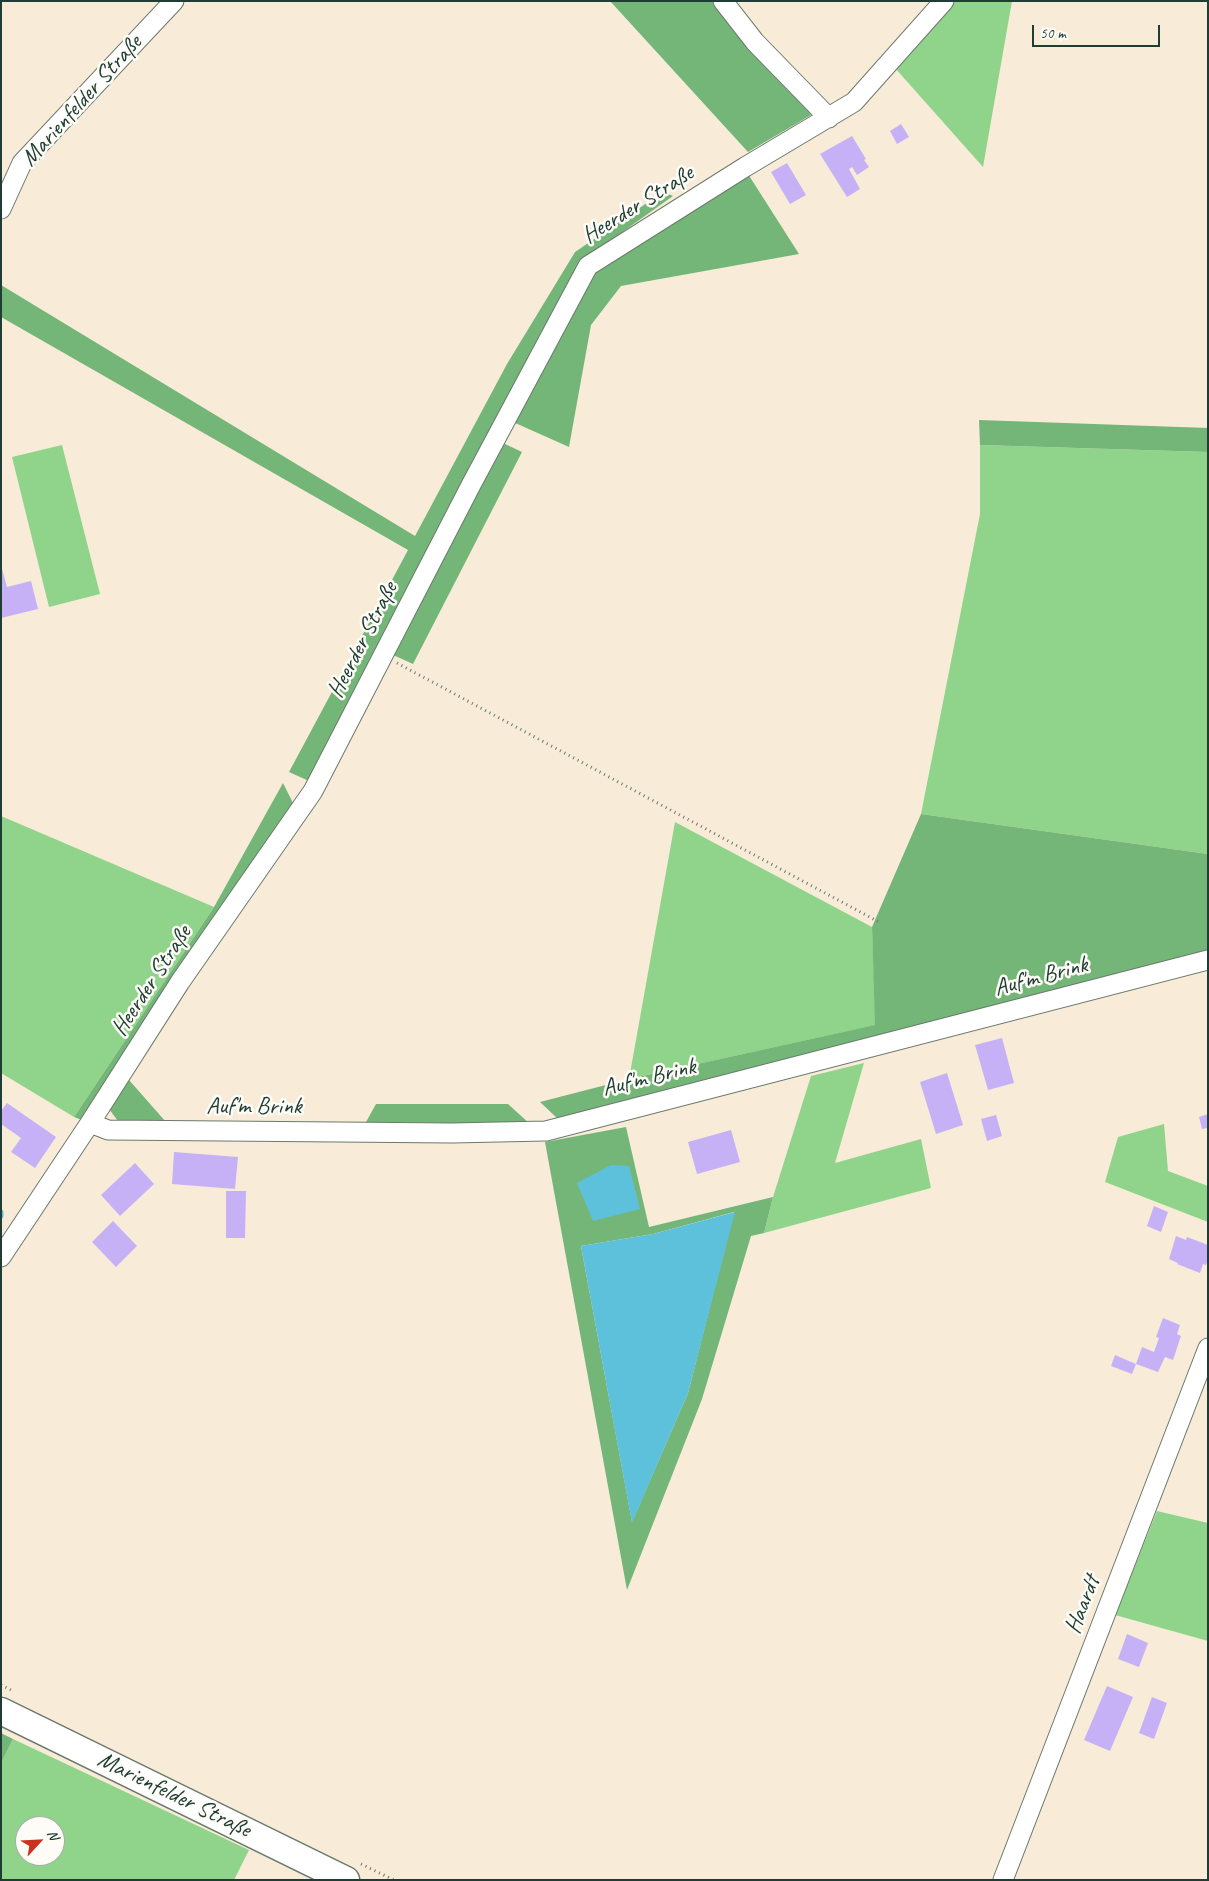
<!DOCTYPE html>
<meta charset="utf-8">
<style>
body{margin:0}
#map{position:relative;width:1209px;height:1881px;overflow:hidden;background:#f8ebd8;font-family:Caveat,sans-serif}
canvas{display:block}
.frame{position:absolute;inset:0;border:2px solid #1f3d34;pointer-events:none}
.north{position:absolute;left:15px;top:1816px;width:50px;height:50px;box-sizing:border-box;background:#fdfcf7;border:1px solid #a4b0a9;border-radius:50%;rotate:65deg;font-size:14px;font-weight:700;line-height:20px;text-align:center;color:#1f3d34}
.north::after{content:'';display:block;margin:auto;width:18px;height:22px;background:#c8321e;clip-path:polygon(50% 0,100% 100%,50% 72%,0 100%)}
.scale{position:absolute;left:1032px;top:25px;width:128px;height:22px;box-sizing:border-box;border:2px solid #1f3d34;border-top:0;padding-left:6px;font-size:15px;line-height:18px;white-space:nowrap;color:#1f3d34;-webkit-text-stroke:4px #fdfcf7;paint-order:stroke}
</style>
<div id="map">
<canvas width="1209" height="1881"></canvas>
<div class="frame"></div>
<div class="north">N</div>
<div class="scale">50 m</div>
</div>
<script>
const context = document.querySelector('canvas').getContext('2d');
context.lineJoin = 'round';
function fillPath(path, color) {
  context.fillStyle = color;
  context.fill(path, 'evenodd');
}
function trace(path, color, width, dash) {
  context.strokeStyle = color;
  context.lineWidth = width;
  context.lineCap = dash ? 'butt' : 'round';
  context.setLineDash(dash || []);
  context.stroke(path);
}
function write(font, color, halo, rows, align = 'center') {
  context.font = font + ' Caveat,sans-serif';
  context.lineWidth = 5;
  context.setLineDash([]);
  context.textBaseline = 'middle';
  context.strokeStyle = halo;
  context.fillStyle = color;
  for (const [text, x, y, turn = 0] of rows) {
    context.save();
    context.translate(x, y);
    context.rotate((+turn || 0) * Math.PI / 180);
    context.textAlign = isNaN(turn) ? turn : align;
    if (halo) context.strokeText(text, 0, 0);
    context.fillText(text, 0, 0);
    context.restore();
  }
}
const green = new Path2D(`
 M 955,1 L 1012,1 L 983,167 L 895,68 Z
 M 62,445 L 100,594 L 49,607 L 12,457 Z
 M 980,445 L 1208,452 L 1208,854 L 921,814 L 980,514 Z
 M 1,816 L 214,907 L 74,1117 L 1,1073 Z
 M 675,822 L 872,927 L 876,1025 L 629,1079 Z
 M 864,1063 L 835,1163 L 921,1139 L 931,1188 L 764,1233 L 773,1197 L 811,1076 Z
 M 1164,1124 L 1168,1171 L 1208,1186 L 1208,1222 L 1105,1182 L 1118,1137 Z
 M 1157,1511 L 1208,1523 L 1208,1641 L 1115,1615 Z
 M 13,1739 L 249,1850 L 234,1880 L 1,1880 L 1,1763 ZM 25,1826 L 55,1826 L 55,1856 L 25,1856 Z`);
const forest = new Path2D(`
 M 610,1 L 713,1 L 748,45 L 805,102 L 811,115 L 748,152 Z
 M 748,174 L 799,254 L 621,286 L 591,325 L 569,447 L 513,422 L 594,272 Z
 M 663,192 L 673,196 L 583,260 L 309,781 L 289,772 L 408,550 L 1,317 L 1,285 L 415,536 L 507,364 L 575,252 Z
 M 979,420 L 1208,428 L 1208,452 L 980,445 Z
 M 503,443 L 522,452 L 413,664 L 391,654 Z
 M 283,783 L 293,803 L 82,1120 L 74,1117 L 214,907 Z
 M 921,814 L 1208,854 L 1208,952 L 558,1119 L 540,1102 L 629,1079 L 875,1025 L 872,927 Z
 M 129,1080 L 166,1122 L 118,1121 L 109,1109 Z
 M 376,1104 L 508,1104 L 530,1124 L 366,1122 Z
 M 626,1127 L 649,1227 L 773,1197 L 764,1233 L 751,1236 L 702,1399 L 627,1590 L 545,1142 ZM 734,1212 L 688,1393 L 632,1522 L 581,1246 L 653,1234 Z
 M 1,1733 L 13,1739 L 1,1763 Z`);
const water = new Path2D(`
 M 611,1165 L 629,1166 L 640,1209 L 593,1221 L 577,1183 Z
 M 735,1212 L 688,1393 L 632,1523 L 581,1246 L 653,1234 Z`);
const stream = new Path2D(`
 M 1,1212 L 1,1216`);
const building = new Path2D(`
 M 901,124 L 909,137 L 897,144 L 890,131 Z
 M 852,136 L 866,159 L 864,160 L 869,167 L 857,175 L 852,167 L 849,169 L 860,189 L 847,197 L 820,154 Z
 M 787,163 L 806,195 L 790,204 L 771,172 Z
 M 1,565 L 7,587 L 31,581 L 38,609 L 1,618 Z
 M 1002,1038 L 1014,1083 L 988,1090 L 975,1045 Z
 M 947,1073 L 963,1125 L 936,1134 L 920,1082 Z
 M 7,1103 L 56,1137 L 35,1168 L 11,1152 L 21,1138 L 1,1124 L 1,1111 Z
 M 1208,1114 L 1208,1128 L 1202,1129 L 1199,1117 Z
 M 996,1115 L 1002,1136 L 987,1141 L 981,1119 Z
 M 731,1130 L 740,1162 L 697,1174 L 688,1142 Z
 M 174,1152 L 238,1157 L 235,1189 L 172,1184 Z
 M 135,1163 L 154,1184 L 120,1216 L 101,1195 Z
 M 226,1191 L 246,1191 L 245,1238 L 226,1238 Z
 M 1154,1206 L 1168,1212 L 1161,1232 L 1147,1226 Z
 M 113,1221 L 137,1246 L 116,1267 L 92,1242 Z
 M 1176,1236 L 1186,1240 L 1187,1237 L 1208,1245 L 1208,1260 L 1206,1265 L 1203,1264 L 1200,1273 L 1177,1264 L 1178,1263 L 1169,1259 Z
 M 1163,1318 L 1180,1325 L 1177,1334 L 1181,1336 L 1173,1360 L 1165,1357 L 1158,1372 L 1136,1364 L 1142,1347 L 1154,1352 L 1159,1338 L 1156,1337 Z
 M 1115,1355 L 1136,1364 L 1132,1374 L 1111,1366 Z
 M 1127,1634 L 1148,1643 L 1139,1667 L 1118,1659 Z
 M 1107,1686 L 1133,1697 L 1110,1751 L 1084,1740 Z
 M 1152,1697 L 1167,1703 L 1154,1739 L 1139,1733 Z`);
const path = new Path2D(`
 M 397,663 L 879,922
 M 1,1685 L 13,1691
 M 361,1864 L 394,1880`);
const street = new Path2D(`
 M 723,1 L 755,42 L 829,118
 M 1,209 L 22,163 L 174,1
 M 90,1123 L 108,1130 L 452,1133 L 546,1131 L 1208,960
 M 1,1257 L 90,1123 L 180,982 L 313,791 L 471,485 L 588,266 L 745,167 L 854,102 L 944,1
 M 1003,1880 L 1208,1348`);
const secondary = new Path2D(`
 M 1,1711 L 346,1880`);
const streetNames = [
 ["Marienfelder Straße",82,101,-48],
 ["Heerder Straße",638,205,-32],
 ["Heerder Straße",363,640,-63],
 ["Auf'm Brink",1041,977,-15],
 ["Heerder Straße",152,981,-57],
 ["Auf'm Brink",649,1078,-14],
 ["Auf'm Brink",254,1107],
 ["Haardt",1083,1605,-69],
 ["Marienfelder Straße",174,1795,26]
];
fillPath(green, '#90d48c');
fillPath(forest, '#74b678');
fillPath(water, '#5ec1dc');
trace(stream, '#5ec1dc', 5);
fillPath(building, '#c7b1f6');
trace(street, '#6b7a6d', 21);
trace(secondary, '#6b7a6d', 29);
trace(path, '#6b7a6d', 3, [1, 4]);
trace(street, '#fff', 19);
trace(secondary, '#fff', 26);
write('24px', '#1f3d34', '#fdfcf7', streetNames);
</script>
